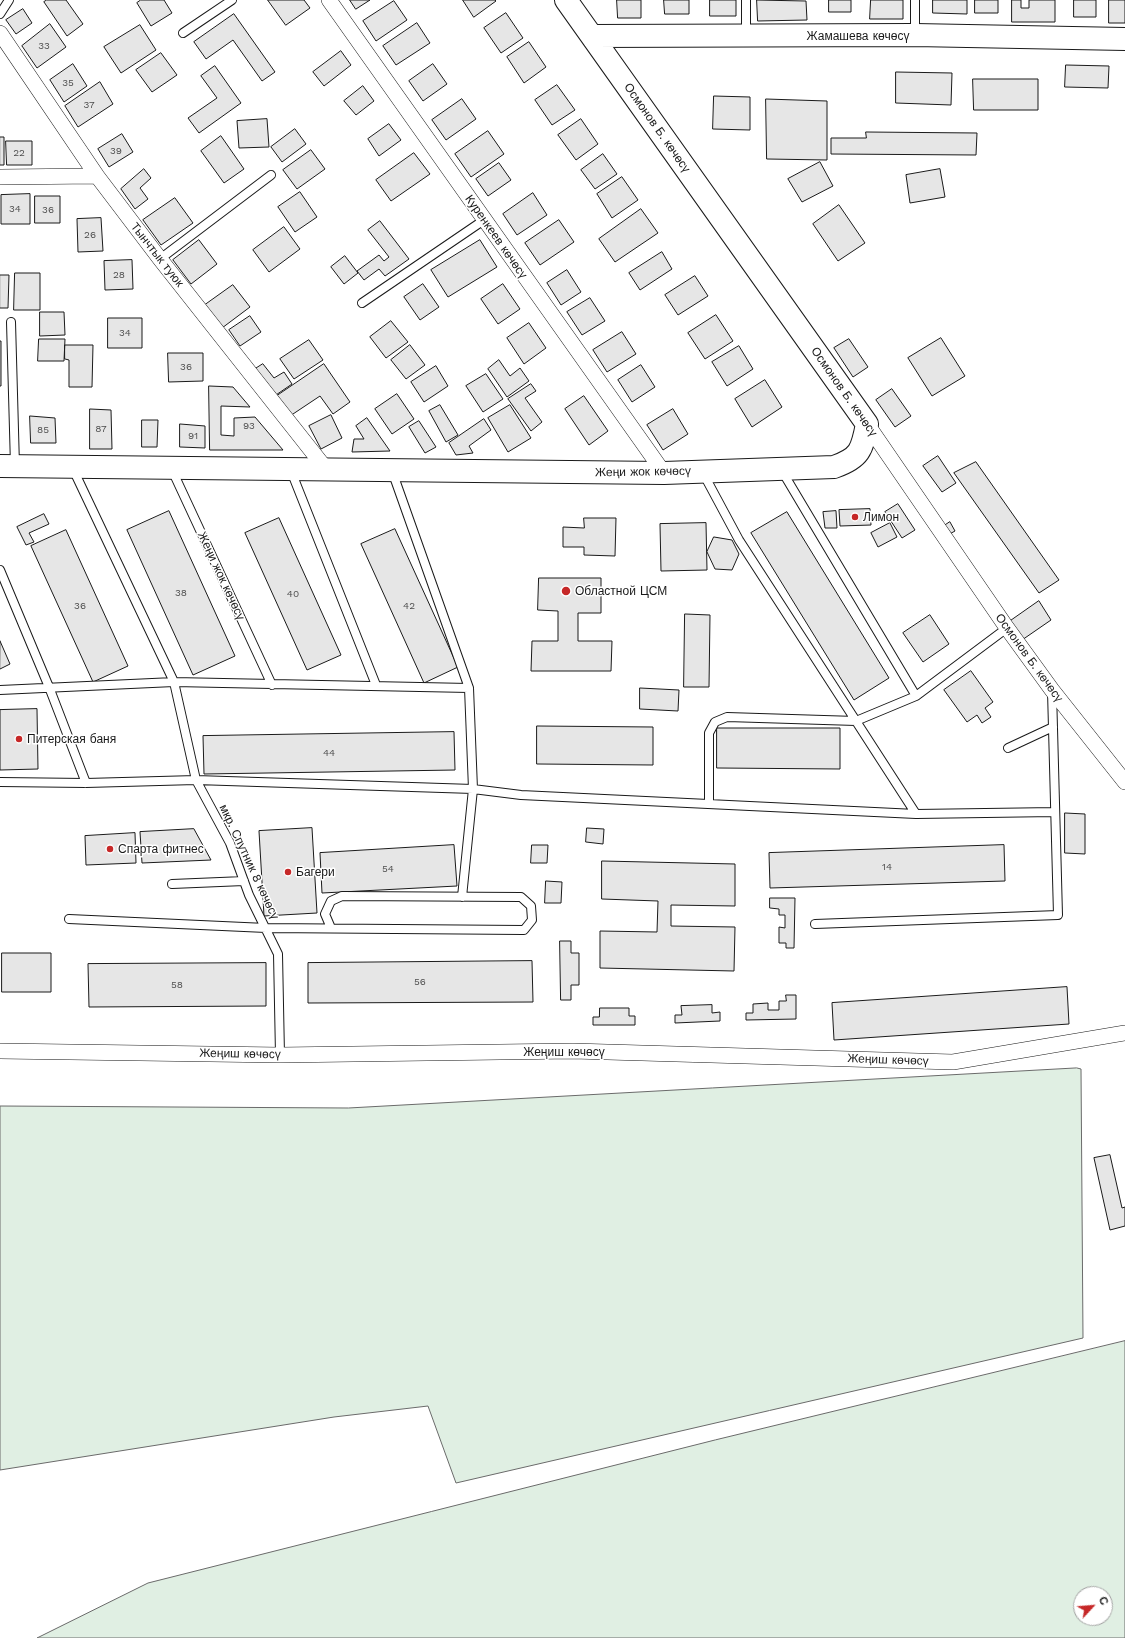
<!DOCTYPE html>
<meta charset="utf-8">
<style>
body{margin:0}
#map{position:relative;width:1125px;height:1638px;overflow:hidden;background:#fff;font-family:"Work Sans",sans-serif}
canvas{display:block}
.north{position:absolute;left:1073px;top:1586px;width:40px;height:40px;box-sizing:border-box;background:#fff;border:1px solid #a3a3a3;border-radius:50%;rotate:64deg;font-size:11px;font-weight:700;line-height:16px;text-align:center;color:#1a1a1a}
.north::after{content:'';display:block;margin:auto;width:14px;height:18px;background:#c62828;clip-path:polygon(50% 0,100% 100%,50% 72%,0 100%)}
</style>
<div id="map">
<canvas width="1125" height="1638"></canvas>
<div class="north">С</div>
</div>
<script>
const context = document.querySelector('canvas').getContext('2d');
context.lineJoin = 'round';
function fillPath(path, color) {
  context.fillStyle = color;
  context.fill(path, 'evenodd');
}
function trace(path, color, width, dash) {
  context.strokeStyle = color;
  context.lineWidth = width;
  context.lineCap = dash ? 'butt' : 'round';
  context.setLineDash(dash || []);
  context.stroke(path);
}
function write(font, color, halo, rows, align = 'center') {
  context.font = font + ' "Work Sans",sans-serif';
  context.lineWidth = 3;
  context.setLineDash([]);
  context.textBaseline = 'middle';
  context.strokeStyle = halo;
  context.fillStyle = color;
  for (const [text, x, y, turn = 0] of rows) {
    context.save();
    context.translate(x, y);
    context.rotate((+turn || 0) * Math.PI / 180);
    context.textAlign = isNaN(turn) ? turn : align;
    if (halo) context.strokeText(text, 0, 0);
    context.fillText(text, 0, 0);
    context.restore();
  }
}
const green = new Path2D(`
 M 1077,1068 L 1081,1069 L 1083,1338 L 456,1483 L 428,1406 L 334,1417 L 0,1470 L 0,1106 L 348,1108 Z
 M 1125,1341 L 1125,1638 L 37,1638 L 148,1583 L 715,1440 ZM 1081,1594 L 1105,1594 L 1105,1618 L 1081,1618 Z`);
const building = new Path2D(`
 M 47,0 L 66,0 L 83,24 L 67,36 L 44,2 Z
 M 141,0 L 164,0 L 172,13 L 151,26 L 137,3 Z
 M 268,0 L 304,0 L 310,8 L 286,25 Z
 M 350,0 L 370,0 L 356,9 Z
 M 463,0 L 495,0 L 496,1 L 474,17 Z
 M 617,0 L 641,0 L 641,18 L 618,18 Z
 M 664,0 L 689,0 L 689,14 L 665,14 Z
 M 710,0 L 736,0 L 736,16 L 710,16 Z
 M 757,0 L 806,1 L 807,20 L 758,21 Z
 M 829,0 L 851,0 L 851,12 L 829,12 Z
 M 871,0 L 903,0 L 903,19 L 870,19 Z
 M 933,0 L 967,0 L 967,14 L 933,13 Z
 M 975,0 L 998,0 L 998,13 L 975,13 Z
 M 1012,0 L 1021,0 L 1021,8 L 1029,8 L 1029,0 L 1055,0 L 1055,22 L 1012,22 Z
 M 1074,0 L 1096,0 L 1096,17 L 1074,17 Z
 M 1109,0 L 1125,0 L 1125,23 L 1109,23 Z
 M 394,1 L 407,20 L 376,41 L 363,21 Z
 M 23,9 L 32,23 L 16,34 L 6,20 Z
 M 506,13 L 523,38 L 501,53 L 484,28 Z
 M 234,14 L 275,72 L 262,81 L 233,40 L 206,59 L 194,42 Z
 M 417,23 L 430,43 L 396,65 L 383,46 Z
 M 50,24 L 66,47 L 37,68 L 22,46 Z
 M 140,25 L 156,50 L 121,73 L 104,47 Z
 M 529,42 L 546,67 L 524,83 L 507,57 Z
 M 341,51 L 351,65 L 324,86 L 313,72 Z
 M 161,53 L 177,75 L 152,92 L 136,70 Z
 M 73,64 L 87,86 L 64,102 L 50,80 Z
 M 433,64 L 447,84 L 423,101 L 409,81 Z
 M 1066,65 L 1109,66 L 1108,88 L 1065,87 Z
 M 215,66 L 241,103 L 199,133 L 188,118 L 217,98 L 201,76 Z
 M 896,72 L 952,73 L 951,105 L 896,103 Z
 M 973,79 L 1038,79 L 1038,110 L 974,110 Z
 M 100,82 L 113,104 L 78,127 L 65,106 Z
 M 557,85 L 575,110 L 552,125 L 535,100 Z
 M 363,86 L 374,101 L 356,115 L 344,101 Z
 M 714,96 L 750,97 L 750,130 L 713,129 Z
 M 462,99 L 476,119 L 446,140 L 432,120 Z
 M 766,99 L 827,101 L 827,160 L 767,159 Z
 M 267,119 L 269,147 L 239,148 L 237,121 Z
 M 581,119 L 598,144 L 576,160 L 558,135 Z
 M 389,124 L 401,140 L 379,156 L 368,139 Z
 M 295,129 L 306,144 L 282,162 L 271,147 Z
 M 488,131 L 504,154 L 471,177 L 455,154 Z
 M 866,132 L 977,133 L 976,155 L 831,154 L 831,138 L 866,138 Z
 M 122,134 L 133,152 L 109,167 L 98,149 Z
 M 221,136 L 244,169 L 224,183 L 201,151 Z
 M 0,137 L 4,137 L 4,165 L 0,165 Z
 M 6,141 L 32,141 L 32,165 L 7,165 Z
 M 311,150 L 325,169 L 297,189 L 283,170 Z
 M 414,153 L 430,174 L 391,201 L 376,180 Z
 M 603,154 L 617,174 L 595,189 L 581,170 Z
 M 820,162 L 833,186 L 802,202 L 788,179 Z
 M 499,163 L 511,180 L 488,196 L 476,179 Z
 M 144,169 L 151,178 L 140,188 L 148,199 L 135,209 L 121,189 Z
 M 940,169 L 945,197 L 910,203 L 906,175 Z
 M 622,177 L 638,200 L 612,218 L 597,194 Z
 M 300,192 L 317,217 L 295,232 L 278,207 Z
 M 533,193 L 547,215 L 517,235 L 503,214 Z
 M 30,194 L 30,224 L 1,224 L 1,195 Z
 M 35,196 L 60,196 L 60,223 L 35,223 Z
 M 175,198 L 193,223 L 161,245 L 143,220 Z
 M 839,205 L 865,243 L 838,261 L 813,224 Z
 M 641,209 L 658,233 L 615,262 L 599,239 Z
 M 101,218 L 103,251 L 78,252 L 77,219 Z
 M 559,220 L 574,242 L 540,265 L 525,243 Z
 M 380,221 L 409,259 L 385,276 L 379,269 L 364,280 L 357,271 L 379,255 L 384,261 L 389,257 L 368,230 Z
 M 284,227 L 300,249 L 269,272 L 253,250 Z
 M 199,240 L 217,264 L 191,284 L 173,260 Z
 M 480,240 L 497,267 L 448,297 L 431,270 Z
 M 662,252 L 672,269 L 640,290 L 629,273 Z
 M 345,256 L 358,273 L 344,284 L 331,267 Z
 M 132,260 L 133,289 L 105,290 L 104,261 Z
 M 567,270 L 581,292 L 561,305 L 547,283 Z
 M 15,273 L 40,273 L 40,310 L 14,310 Z
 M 0,275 L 9,275 L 8,308 L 0,308 Z
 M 695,276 L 708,296 L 678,315 L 665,295 Z
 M 423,284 L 439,307 L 420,320 L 404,297 Z
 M 503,284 L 520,309 L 498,324 L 481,299 Z
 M 233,285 L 250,307 L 222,328 L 205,305 Z
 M 590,298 L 605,321 L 582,335 L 567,312 Z
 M 40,312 L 64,312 L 65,335 L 40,336 Z
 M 716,315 L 733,341 L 705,359 L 688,333 Z
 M 250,316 L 261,332 L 240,346 L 229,330 Z
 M 108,318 L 142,318 L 142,348 L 108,348 Z
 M 391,321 L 408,342 L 386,358 L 370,337 Z
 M 529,323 L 546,348 L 524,364 L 507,338 Z
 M 622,332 L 636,354 L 607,372 L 593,350 Z
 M 941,338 L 965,376 L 932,396 L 908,358 Z
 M 39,339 L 65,339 L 64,361 L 38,361 Z
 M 849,339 L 868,367 L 853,377 L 834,348 Z
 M 309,340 L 323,360 L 294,379 L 280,359 Z
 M 0,341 L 1,341 L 1,386 L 0,386 Z
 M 65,345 L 93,345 L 92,387 L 69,387 L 69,360 L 65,359 Z
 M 410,345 L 425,365 L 406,379 L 391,360 Z
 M 739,346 L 753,369 L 727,386 L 712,362 Z
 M 168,353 L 203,353 L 203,381 L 169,382 Z
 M 499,360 L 510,376 L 520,368 L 529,381 L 507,397 L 488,369 Z
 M 263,364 L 274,378 L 284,372 L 292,384 L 273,397 L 252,371 Z
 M 324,364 L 350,402 L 333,414 L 320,396 L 287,418 L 274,398 Z
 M 641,365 L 655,387 L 632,402 L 618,380 Z
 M 436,366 L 448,386 L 424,402 L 411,382 Z
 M 486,374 L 503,399 L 483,412 L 466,386 Z
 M 765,380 L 782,407 L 752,427 L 735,399 Z
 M 531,384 L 536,391 L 525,398 L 542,422 L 531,431 L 508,399 Z
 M 209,386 L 233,387 L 250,407 L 221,406 L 221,435 L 234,436 L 234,418 L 255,417 L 283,450 L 210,450 Z
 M 892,389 L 911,416 L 895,427 L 876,400 Z
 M 397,394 L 414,419 L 392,434 L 375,409 Z
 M 584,396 L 608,431 L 589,445 L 565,409 Z
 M 440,405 L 458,435 L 446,442 L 429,411 Z
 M 510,405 L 531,438 L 508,452 L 488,418 Z
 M 90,409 L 111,410 L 112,449 L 90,449 Z
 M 673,409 L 688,434 L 663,450 L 647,425 Z
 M 331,415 L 342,438 L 321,449 L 309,426 Z
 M 30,416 L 55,418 L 56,443 L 31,443 Z
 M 367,418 L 390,451 L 352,452 L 354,439 L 364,439 L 356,426 Z
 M 484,419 L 491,430 L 469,446 L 473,453 L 456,455 L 449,443 Z
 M 142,420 L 158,420 L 157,447 L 142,447 Z
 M 419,421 L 436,447 L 425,453 L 409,427 Z
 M 180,424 L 205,426 L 205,448 L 180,447 Z
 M 938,456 L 956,483 L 942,492 L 923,466 Z
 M 976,462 L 1059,580 L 1039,593 L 954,473 Z
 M 898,504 L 915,530 L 902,538 L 885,512 Z
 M 870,509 L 871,525 L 840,526 L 839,510 Z
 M 169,511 L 235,656 L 193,675 L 127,530 Z
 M 836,511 L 837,528 L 825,528 L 823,512 Z
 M 787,512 L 889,678 L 854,700 L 751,533 Z
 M 44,514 L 49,524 L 29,533 L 34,542 L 26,545 L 17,527 Z
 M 279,518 L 341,655 L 307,670 L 245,533 Z
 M 584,518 L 616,518 L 615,556 L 584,555 L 584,547 L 563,547 L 563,527 L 584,528 Z
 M 950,522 L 955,531 L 946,536 L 941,528 Z
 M 706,523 L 707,570 L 661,571 L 660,524 Z
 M 890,523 L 897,537 L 878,547 L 871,533 Z
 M 395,529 L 458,667 L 424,683 L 361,544 Z
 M 66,530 L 128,666 L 93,682 L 31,546 Z
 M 714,537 L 732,540 L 739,554 L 732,570 L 715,569 L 707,552 Z
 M 539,578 L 601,578 L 601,613 L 578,613 L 578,641 L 612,641 L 611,671 L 531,671 L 532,641 L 558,641 L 558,611 L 538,610 Z
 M 1039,601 L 1051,620 L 1022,640 L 1009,622 Z
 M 685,614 L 710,615 L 709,687 L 684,687 Z
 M 930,615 L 949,644 L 923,662 L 903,633 Z
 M 0,641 L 10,664 L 0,669 Z
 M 971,671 L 993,702 L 985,708 L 991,717 L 982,723 L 977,715 L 967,722 L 944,690 Z
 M 640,688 L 679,690 L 678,711 L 640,709 Z
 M 37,709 L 38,769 L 0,770 L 0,710 Z
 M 537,726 L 653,727 L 653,765 L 537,764 Z
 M 717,728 L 840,728 L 840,769 L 717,768 Z
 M 454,732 L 455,770 L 204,774 L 203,736 Z
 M 1065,813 L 1085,814 L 1085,854 L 1065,853 Z
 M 312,828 L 317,913 L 264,916 L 259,831 Z
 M 587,828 L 604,829 L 603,844 L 586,842 Z
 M 194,829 L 211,860 L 142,863 L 140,832 Z
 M 135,833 L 136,863 L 86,865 L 85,836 Z
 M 454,845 L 457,886 L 322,893 L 320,853 Z
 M 532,845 L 548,845 L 547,863 L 531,863 Z
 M 1004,845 L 1005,881 L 770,888 L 769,853 Z
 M 602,861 L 735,864 L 735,906 L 671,905 L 671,926 L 735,927 L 734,971 L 600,968 L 600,931 L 657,932 L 658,901 L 602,899 Z
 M 546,881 L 562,882 L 561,903 L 545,903 Z
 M 770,898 L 795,898 L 794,948 L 786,948 L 786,943 L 779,943 L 779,927 L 785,928 L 785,915 L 779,915 L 779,909 L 770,908 Z
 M 560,941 L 571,941 L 571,953 L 579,953 L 579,985 L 571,985 L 571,1000 L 561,1000 Z
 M 2,953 L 51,953 L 51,992 L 2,992 Z
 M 532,961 L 533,1002 L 308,1003 L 308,963 Z
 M 266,963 L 266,1006 L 89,1007 L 88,964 Z
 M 1067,987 L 1069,1024 L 834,1040 L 832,1003 Z
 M 786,995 L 796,995 L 796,1019 L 746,1020 L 746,1013 L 753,1013 L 753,1004 L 768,1003 L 768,1010 L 779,1010 L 779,1001 L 786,1001 Z
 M 712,1005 L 712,1013 L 720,1012 L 720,1021 L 675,1023 L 675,1015 L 682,1015 L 681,1006 Z
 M 600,1008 L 629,1008 L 629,1016 L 635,1016 L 635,1025 L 593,1025 L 593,1017 L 599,1017 Z
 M 1110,1155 L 1122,1208 L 1125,1207 L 1125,1226 L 1110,1230 L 1094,1158 Z`);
const service = new Path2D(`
 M 915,0 L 915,35
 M 0,14 L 9,0
 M 183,33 L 232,0
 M 746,35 L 746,0
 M 160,259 L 271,175
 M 362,303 L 484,220
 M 11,322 L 15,466
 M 73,469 L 174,682 L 196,780 L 473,789 L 521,795 L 916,814
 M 172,470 L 272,685
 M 291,471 L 376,685
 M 392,471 L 469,688
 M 703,473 L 739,540 L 916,814 L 1055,812
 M 0,570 L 49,687 L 86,783
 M 0,690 L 174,682 L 469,688 L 473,789 L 462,897
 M 916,696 L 1007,628
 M 1008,748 L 1053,727
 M 0,782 L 86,783 L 196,780 L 230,843 L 249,895 L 278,954 L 280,1055
 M 709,804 L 709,733 L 715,722 L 727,717 L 856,721 L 916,696 L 782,471
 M 172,884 L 244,881
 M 69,919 L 266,928 L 524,930 L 532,920 L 531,906 L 521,897 L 342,896 L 331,901 L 325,914 L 331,928
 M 815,924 L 1058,915 L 1052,691`);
const minor = new Path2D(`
 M 329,0 C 442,157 552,316 664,473
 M 0,33 L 97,176 L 160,259 L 326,469
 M 0,177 L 97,176
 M 867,424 L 1007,628 L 1052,690 L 1125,782
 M 0,1051 L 280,1055 L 573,1051 L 953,1062 L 1125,1033`);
const secondary = new Path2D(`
 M 592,36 L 915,35 L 1125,39
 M 0,466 L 664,473 L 834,467 C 860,458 862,450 867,424 L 566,0`);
const markers = [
 [855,517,4,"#c62828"],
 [566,591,5,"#c62828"],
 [19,739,4,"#c62828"],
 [110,849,4,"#c62828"],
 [288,872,4,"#c62828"]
];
const numberNames = [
 ["33",44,46],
 ["35",68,83],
 ["37",89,105],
 ["39",116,151],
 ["22",19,153],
 ["34",15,209],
 ["36",48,210],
 ["26",90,235],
 ["28",119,275],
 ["34",125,333],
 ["36",186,367],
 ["93",249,426],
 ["87",101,429],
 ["85",43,430],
 ["91",193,436],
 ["38",181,593],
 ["40",293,594],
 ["36",80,606],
 ["42",409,606],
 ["44",329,753],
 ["14",887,867],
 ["54",388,869],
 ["56",420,982],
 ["58",177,985]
];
const streetNames = [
 ["Жамашева көчөсү",858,36],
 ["Осмонов Б. көчөсү",657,128,55],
 ["Куренкеев көчөсү",496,237,55],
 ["Тынчтык туюк",157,255,52],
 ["Осмонов Б. көчөсү",844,392,55],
 ["Жеңи жок көчөсү",643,472,-1],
 ["Жеңи жок көчөсү",221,576,65],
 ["Осмонов Б. көчөсү",1029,658,54],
 ["мкр. Спутник 8 көчөсү",249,862,65],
 ["Жеңиш көчөсү",564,1052],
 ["Жеңиш көчөсү",240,1054,1],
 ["Жеңиш көчөсү",888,1060,2]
];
const poiNames = [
 ["Лимон",863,517],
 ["Областной ЦСМ",575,591],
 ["Питерская баня",27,739],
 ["Спарта фитнес",118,849],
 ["Багери",296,872]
];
fillPath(green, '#e0efe3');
trace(green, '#6a6a6a', 1);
fillPath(building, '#e6e6e6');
trace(building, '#1a1a1a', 1);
trace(service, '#1a1a1a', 10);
trace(minor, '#1a1a1a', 16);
trace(secondary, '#1a1a1a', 24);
trace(service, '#fff', 8);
trace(minor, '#fff', 15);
trace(secondary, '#fff', 22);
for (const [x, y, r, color] of markers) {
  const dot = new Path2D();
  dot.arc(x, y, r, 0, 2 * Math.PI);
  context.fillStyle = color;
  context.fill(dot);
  trace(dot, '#fff', 1.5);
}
write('10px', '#4d4d4d', null, numberNames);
write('12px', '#1a1a1a', '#fff', streetNames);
write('12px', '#1a1a1a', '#fff', poiNames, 'left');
</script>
